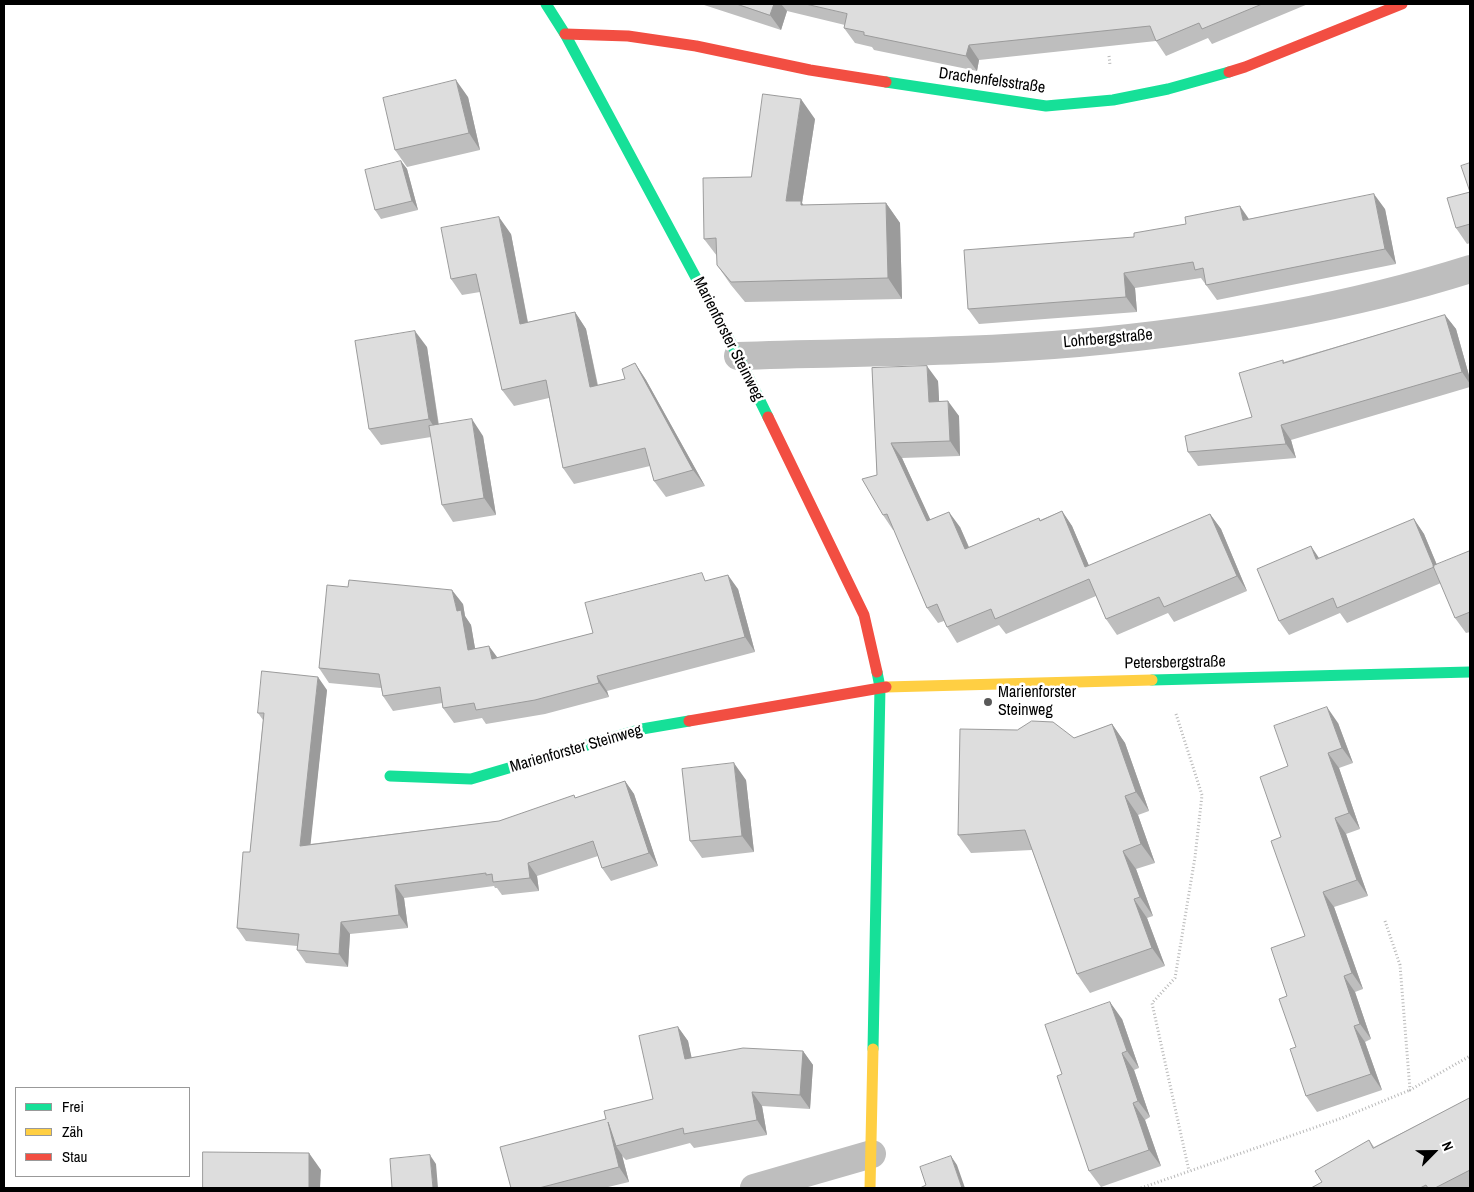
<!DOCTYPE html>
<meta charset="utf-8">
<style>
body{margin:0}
#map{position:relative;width:1474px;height:1192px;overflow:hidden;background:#fff;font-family:"Archivo Narrow",sans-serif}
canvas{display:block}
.frame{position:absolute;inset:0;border:5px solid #000;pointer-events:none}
.legend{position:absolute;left:15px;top:1087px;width:175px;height:90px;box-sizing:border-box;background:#fff;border:1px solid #999;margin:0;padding:6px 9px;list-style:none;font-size:15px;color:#000}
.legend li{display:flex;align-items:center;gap:10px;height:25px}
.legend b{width:25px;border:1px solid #999}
.north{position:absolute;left:1409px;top:1127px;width:50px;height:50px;-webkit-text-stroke:4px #fff;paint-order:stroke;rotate:67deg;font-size:14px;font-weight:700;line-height:20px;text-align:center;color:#000}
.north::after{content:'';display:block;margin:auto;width:18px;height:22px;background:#000;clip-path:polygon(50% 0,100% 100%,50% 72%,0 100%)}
</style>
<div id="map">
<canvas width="1474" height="1192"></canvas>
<div class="frame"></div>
<ul class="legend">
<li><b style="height:6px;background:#16e098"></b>Frei</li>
<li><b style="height:6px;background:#ffcf43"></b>Zäh</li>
<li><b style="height:6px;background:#f24e42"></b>Stau</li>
</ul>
<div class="north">N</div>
</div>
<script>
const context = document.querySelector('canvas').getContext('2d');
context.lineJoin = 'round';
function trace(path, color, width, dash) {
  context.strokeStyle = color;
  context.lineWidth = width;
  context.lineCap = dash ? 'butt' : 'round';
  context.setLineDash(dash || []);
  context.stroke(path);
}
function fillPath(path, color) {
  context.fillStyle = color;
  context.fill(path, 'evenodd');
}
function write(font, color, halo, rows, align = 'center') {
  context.font = font + ' "Archivo Narrow",sans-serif';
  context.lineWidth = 5;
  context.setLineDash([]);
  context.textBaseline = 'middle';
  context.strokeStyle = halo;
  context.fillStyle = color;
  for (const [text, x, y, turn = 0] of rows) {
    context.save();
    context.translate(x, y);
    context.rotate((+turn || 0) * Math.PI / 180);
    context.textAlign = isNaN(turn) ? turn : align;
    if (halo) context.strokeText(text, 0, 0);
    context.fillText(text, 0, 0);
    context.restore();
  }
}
const path = new Path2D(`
 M 1109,56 L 1110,65
 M 1176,714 L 1202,795 L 1195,857 L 1175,978 L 1152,1003 L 1189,1171
 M 1385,921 L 1400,965 L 1410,1090 L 1470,1056
 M 1141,1188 L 1342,1118 L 1410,1090`);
const street = new Path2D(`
 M 738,356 C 851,352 965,353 1078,343 C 1211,331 1343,309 1470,269
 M 754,1188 L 872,1154`);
const fast = new Path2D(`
 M 546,4 L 565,34 L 738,356 L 768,417
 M 886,82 L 1046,106 L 1113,100 L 1168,89 L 1229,72
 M 1152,680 L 1470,672
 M 390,776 L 471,779 L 642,729 L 689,721
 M 873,1049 L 880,687 L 877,672`);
const slow = new Path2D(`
 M 886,687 L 1152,680
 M 870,1188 L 873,1049`);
const jam = new Path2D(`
 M 565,34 L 628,36 L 696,46 L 810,70 L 886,82
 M 1229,72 L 1245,67 L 1402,4
 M 768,417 L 864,615 L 877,672
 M 689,721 L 886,687`);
const wall = new Path2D(`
 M 701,4 L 1308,4 L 1212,44 L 1208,38 L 1166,56 L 1156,41 L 979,60 L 977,71 L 874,50 L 872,47 L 855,43 L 844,28 L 845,25 L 787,11 L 781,30 Z
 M 468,97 L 480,150 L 407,167 L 395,150 Z
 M 815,119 L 802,203 L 803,205 L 886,203 L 900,223 L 902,299 L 745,302 L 731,285 L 717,265 L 717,256 L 704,239 L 751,177 Z
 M 401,161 L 407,169 L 418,210 L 381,219 L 375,210 Z
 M 1470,163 L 1470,243 L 1467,244 L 1456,228 L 1470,192 Z
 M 1385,209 L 1396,264 L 1217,300 L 1201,278 L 1135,288 L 1137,312 L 979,324 L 968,309 L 1134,237 L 1249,219 Z
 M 511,234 L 528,322 L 575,312 L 586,329 L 598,385 L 625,379 L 635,363 L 646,380 L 705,486 L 666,497 L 654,481 L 650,466 L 574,484 L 563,468 L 549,398 L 514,406 L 502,390 L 480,292 L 462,295 L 451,279 Z
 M 1445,315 L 1456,329 L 1470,379 L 1470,387 L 1291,440 L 1296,458 L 1198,466 L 1188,452 L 1252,417 L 1283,360 L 1284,362 Z
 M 427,347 L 439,425 L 483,436 L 496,515 L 453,522 L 442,505 L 431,437 L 381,445 L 369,429 Z
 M 872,368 L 938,381 L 939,401 L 959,416 L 960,456 L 902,458 L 930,520 L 960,527 L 969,547 L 1040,520 L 1062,511 L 1072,526 L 1089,566 L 1210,514 L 1221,529 L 1247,591 L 1174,622 L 1168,613 L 1117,635 L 1106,619 L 1096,596 L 1006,634 L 999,625 L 957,643 L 947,627 L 944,621 L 938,623 L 927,608 L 894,530 L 893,530 L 883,515 L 877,475 Z
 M 1414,519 L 1424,534 L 1437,565 L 1470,551 L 1470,632 L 1466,633 L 1455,618 L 1441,583 L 1347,623 L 1340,613 L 1289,635 L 1279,621 L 1319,558 Z
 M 708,580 L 738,589 L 755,652 L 607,691 L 609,697 L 545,714 L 486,724 L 482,718 L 454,723 L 443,708 L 442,703 L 393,711 L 383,696 L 381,688 L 329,683 L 319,668 L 463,604 L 465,616 L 471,625 L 475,649 L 498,658 L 593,633 Z
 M 327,690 L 310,844 L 499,821 L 576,798 L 625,781 L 634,794 L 658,866 L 611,881 L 602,868 L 598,856 L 537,876 L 539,891 L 502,895 L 497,888 L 495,888 L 494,886 L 404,898 L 408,928 L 350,934 L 348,967 L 306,963 L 297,950 L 297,946 L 246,941 L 237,928 L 250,852 L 263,720 L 258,713 Z
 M 1338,723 L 1353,763 L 1339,768 L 1360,829 L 1346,834 L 1368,896 L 1334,907 L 1363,989 L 1355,992 L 1371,1039 L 1365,1042 L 1382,1090 L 1317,1112 L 1306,1096 L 1287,996 L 1305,936 L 1281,837 L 1288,766 Z
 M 1112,724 L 1125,743 L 1149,811 L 1138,815 L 1155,863 L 1136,869 L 1153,916 L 1147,918 L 1165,966 L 1090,993 L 1077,974 L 1032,850 L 971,853 L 958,835 L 1074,738 Z
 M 746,780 L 754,852 L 702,858 L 690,841 Z
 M 1122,1019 L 1139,1068 L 1134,1070 L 1150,1117 L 1145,1120 L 1161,1166 L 1101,1187 L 1089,1171 L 1062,1074 Z
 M 678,1027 L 688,1041 L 691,1057 L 803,1051 L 813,1065 L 810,1109 L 762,1106 L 767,1135 L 694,1148 L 690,1143 L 626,1160 L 622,1156 L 629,1182 L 604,1188 L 511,1188 L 606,1119 L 653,1099 Z
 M 1470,1098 L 1470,1188 L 1311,1188 L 1322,1182 L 1369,1140 L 1374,1147 Z`);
const shadedWall = new Path2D(`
 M 774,4 L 781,4 L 787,11 L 781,30 L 770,15 Z
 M 969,45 L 979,60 L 977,71 L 966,56 Z
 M 456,80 L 468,97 L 480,150 L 469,133 Z
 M 801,99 L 815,119 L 802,203 L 815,221 L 786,201 Z
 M 401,161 L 407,169 L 418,210 L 412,201 Z
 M 1374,194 L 1385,209 L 1396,264 L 1385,249 Z
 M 886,203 L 900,223 L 902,299 L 888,278 Z
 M 1240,206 L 1251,222 L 1243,220 Z
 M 499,217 L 511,234 L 531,340 L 520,324 Z
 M 1124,273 L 1135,288 L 1137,312 L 1126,297 Z
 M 575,312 L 586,329 L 601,403 L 590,387 Z
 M 1445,315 L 1456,329 L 1470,379 L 1470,384 L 1462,372 Z
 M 415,331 L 427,347 L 440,436 L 429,419 Z
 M 635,363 L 646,380 L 705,486 L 693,470 Z
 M 927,366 L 938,381 L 940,417 L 929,402 Z
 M 948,401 L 959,416 L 960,456 L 950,441 Z
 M 472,419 L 483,436 L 496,515 L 484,498 Z
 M 1281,425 L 1291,440 L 1296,458 L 1286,444 Z
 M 891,443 L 902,458 L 938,536 L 927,521 Z
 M 1062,511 L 1072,526 L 1096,582 L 1085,567 Z
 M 949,512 L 960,527 L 976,564 L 965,549 Z
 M 1210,514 L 1221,529 L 1247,591 L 1237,576 Z
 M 1414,519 L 1424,534 L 1444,582 L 1434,567 Z
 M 1311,546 L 1321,561 L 1316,559 Z
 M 728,575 L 738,589 L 755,652 L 745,637 Z
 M 452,590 L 463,604 L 465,616 L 471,625 L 478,665 L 468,650 L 457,611 Z
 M 489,646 L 500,661 L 492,659 Z
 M 597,676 L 607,691 L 609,697 L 599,683 Z
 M 318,677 L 327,690 L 309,859 L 300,846 Z
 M 1327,707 L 1338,723 L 1353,763 L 1342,748 Z
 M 1112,724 L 1125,743 L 1149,811 L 1136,792 Z
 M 1328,753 L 1339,768 L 1360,829 L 1349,813 Z
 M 734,763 L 746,780 L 754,852 L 742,836 Z
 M 625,781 L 634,794 L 658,866 L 649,853 Z
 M 1125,796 L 1138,815 L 1155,863 L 1141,844 Z
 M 1335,818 L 1346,834 L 1368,896 L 1357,880 Z
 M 1123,851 L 1136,869 L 1153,916 L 1140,897 Z
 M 528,863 L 537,876 L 539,891 L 530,878 Z
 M 395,885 L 404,898 L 408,928 L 399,915 Z
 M 1323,892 L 1334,907 L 1363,989 L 1352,973 Z
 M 1134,899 L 1147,918 L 1165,966 L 1152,948 Z
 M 341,922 L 350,934 L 348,967 L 339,954 Z
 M 1344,976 L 1355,992 L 1371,1039 L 1360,1024 Z
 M 1110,1002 L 1122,1019 L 1139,1068 L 1127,1051 Z
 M 1354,1026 L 1365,1042 L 1382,1090 L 1371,1074 Z
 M 678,1027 L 688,1041 L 695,1073 L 685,1059 Z
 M 803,1051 L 813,1065 L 810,1109 L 800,1095 Z
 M 1122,1053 L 1134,1070 L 1150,1117 L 1138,1101 Z
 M 752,1092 L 762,1106 L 767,1135 L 757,1120 Z
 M 1133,1103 L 1145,1120 L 1161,1166 L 1149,1150 Z
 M 608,1122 L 616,1146 L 622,1155 L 629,1182 L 619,1167 Z
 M 309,1153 L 321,1170 L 320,1188 L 309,1188 Z
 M 430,1155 L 436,1164 L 438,1188 L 433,1188 Z
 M 951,1156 L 957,1165 L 965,1188 L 962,1188 Z`);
const building = new Path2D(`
 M 737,4 L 774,4 L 770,15 Z
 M 806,4 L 1262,4 L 1202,29 L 1199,23 L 1156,41 L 1150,26 L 969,45 L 966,56 L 864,35 L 864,32 L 844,28 L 847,14 Z
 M 456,80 L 469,133 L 395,150 L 383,98 Z
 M 763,94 L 801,99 L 786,201 L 801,201 L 801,205 L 886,203 L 888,278 L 731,282 L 717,265 L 716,238 L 704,239 L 703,178 L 751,177 Z
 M 401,161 L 412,201 L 375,210 L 365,170 Z
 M 1470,163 L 1470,224 L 1456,228 L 1447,198 L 1470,192 L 1461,166 Z
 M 1374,194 L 1385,249 L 1206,285 L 1203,268 L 1195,270 L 1193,262 L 1124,273 L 1126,297 L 968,309 L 964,250 L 1134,237 L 1134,233 L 1186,224 L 1185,217 L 1240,206 L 1243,220 Z
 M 499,217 L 520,324 L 575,312 L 590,387 L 625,379 L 622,369 L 635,363 L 693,470 L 654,481 L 645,448 L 563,468 L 546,380 L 502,390 L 476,274 L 451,279 L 441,228 Z
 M 1445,315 L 1462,372 L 1281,425 L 1286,444 L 1188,452 L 1185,436 L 1252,417 L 1239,373 L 1283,360 L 1283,363 Z
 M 415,331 L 429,419 L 369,429 L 355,341 Z
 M 927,366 L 929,402 L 948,401 L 950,441 L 891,443 L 927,521 L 949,512 L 965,549 L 1039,518 L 1040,521 L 1062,511 L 1085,567 L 1210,514 L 1237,576 L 1164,607 L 1159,597 L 1106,619 L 1089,579 L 995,619 L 991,609 L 947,627 L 937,604 L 927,608 L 887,514 L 883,515 L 862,479 L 877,475 L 872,368 Z
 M 472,419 L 484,498 L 442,505 L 429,426 Z
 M 1414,519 L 1434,567 L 1337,608 L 1333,598 L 1279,621 L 1257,569 L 1311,546 L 1316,559 Z
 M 1470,551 L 1470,612 L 1455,618 L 1433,566 Z
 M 702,573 L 705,581 L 728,575 L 745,637 L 597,676 L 599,683 L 535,700 L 476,710 L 474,703 L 443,708 L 440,687 L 383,696 L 379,674 L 319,668 L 327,585 L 348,587 L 349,580 L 452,590 L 457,611 L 461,610 L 468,650 L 489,646 L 492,659 L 593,633 L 585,603 Z
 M 262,671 L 318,677 L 300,846 L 499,821 L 574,795 L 575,798 L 625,781 L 649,853 L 602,868 L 593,841 L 528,863 L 530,878 L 493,882 L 492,874 L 486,875 L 486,873 L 395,885 L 399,915 L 341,922 L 339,954 L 297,950 L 299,934 L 237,928 L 243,852 L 250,852 L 264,713 L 258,713 Z
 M 1327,707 L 1342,748 L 1328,753 L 1349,813 L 1335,818 L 1357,880 L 1323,892 L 1352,973 L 1344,976 L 1360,1024 L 1354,1026 L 1371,1074 L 1306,1096 L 1290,1049 L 1296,1047 L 1279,999 L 1287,996 L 1271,948 L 1305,936 L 1271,841 L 1281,837 L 1260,777 L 1288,766 L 1274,726 Z
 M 1032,721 L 1053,722 L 1074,738 L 1112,724 L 1136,792 L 1125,796 L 1141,844 L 1123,851 L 1140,897 L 1134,899 L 1152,948 L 1077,974 L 1025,830 L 958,835 L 960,729 L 1017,730 Z
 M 734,763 L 742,836 L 690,841 L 682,769 Z
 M 1110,1002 L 1127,1051 L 1122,1053 L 1138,1101 L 1133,1103 L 1149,1150 L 1089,1171 L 1057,1076 L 1062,1074 L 1045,1025 Z
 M 678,1027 L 685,1059 L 743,1048 L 803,1051 L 800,1095 L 752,1092 L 757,1120 L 684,1134 L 683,1128 L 616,1146 L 608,1122 L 619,1167 L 539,1188 L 511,1188 L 500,1147 L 606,1119 L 604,1111 L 653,1099 L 639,1036 Z
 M 1470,1098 L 1470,1170 L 1435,1188 L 1428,1188 L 1426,1185 L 1420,1188 L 1311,1188 L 1322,1182 L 1315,1171 L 1369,1140 L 1373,1148 Z
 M 203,1152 L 309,1153 L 309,1188 L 203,1188 Z
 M 430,1155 L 433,1188 L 392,1188 L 390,1159 Z
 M 951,1156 L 962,1188 L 920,1188 L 926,1185 L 920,1167 Z`);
const markers = [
 [988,702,5,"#595959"]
];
const streetNames = [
 ["Drachenfelsstraße",992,81,8],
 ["Marienforster Steinweg",728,339,63],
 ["Lohrbergstraße",1108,339,-5],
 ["Petersbergstraße",1175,663,-1],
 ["Marienforster Steinweg",576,749,-16]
];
const poiNames = [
 ["Marienforster",998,693],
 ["Steinweg",998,711]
];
trace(path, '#b8b8b8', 3, [1, 2.5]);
trace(street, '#bebebe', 28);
trace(fast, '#16e098', 11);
trace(slow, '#ffcf43', 11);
trace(jam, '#f24e42', 11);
fillPath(wall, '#bebebe');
fillPath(shadedWall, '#9b9b9b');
fillPath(building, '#ddd');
trace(building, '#9b9b9b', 1);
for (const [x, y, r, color] of markers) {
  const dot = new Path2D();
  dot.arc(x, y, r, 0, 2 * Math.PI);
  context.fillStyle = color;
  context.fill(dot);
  trace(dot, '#fff', 2);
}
write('16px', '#000', '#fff', streetNames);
write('16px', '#000', '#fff', poiNames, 'left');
</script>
